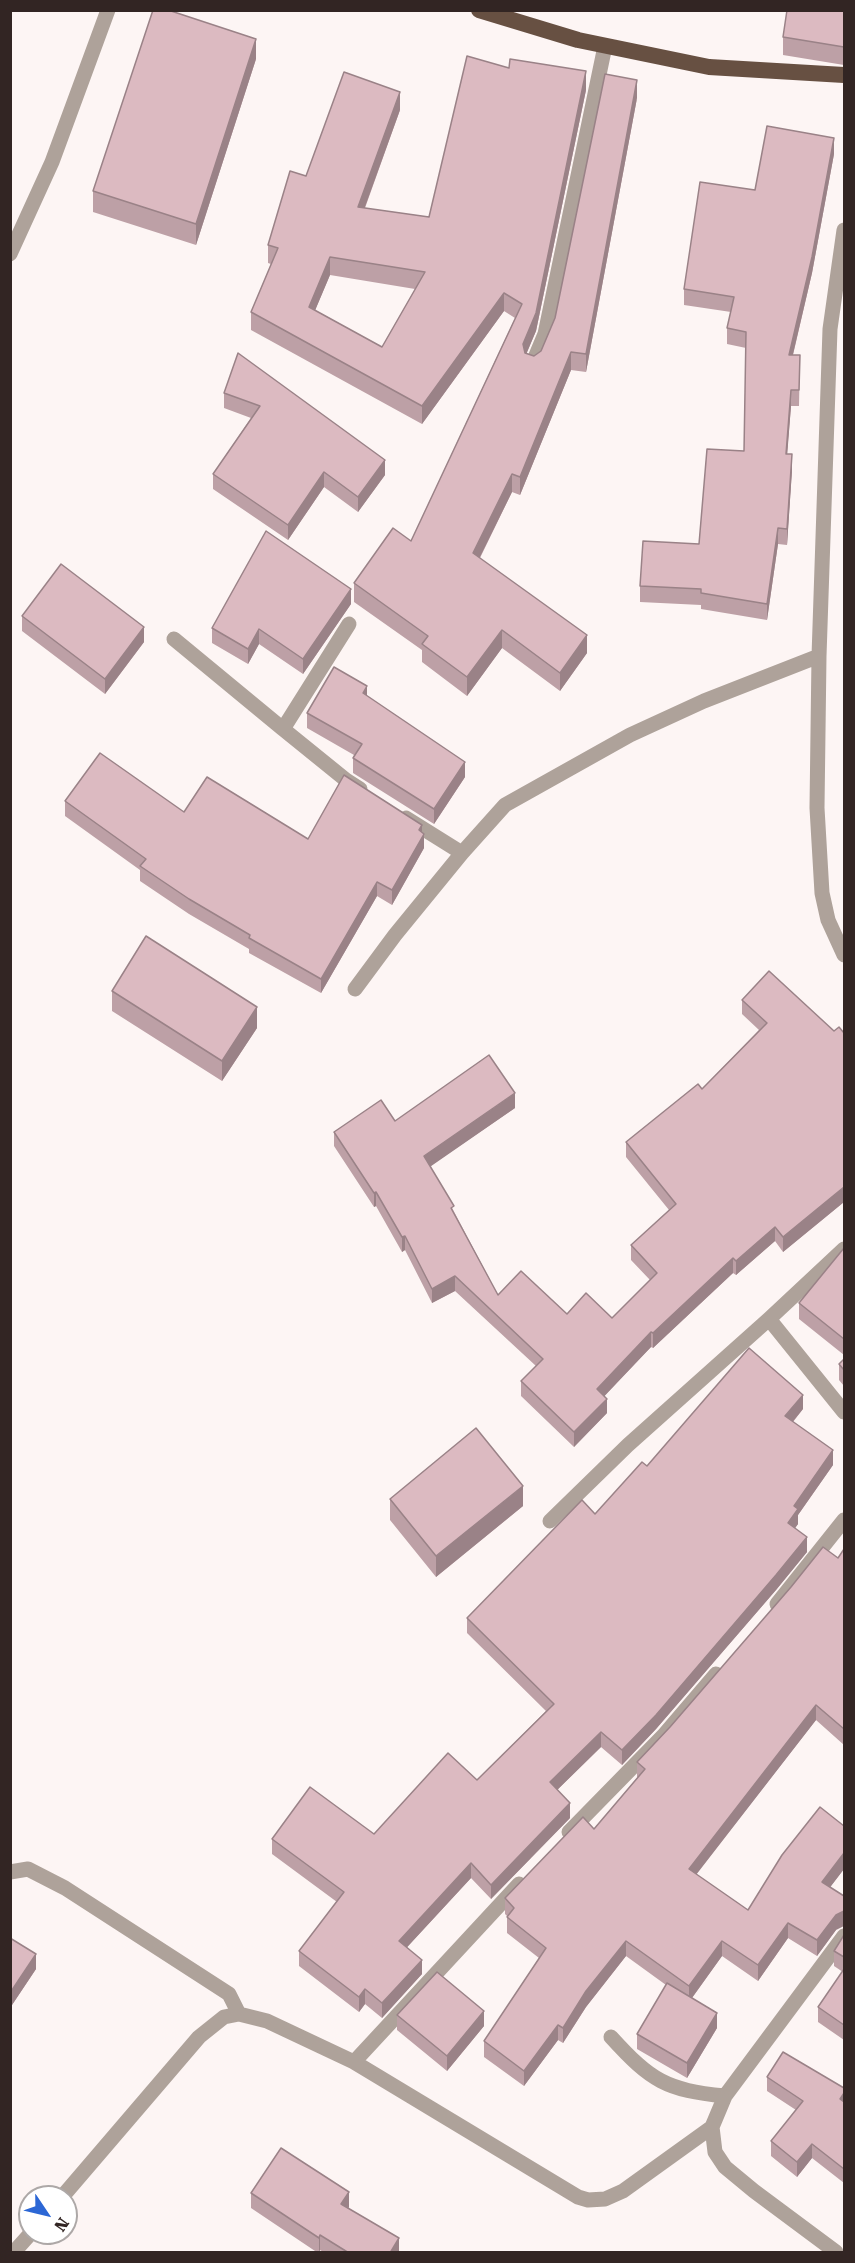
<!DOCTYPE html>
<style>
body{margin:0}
#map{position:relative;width:855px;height:2263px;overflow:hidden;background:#fdf5f4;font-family:"Roboto Serif",serif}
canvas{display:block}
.frame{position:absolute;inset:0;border:12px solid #322523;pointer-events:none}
.north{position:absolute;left:18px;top:2185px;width:60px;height:60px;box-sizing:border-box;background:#fff;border:2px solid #ada8a7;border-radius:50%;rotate:125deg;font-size:16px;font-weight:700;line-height:24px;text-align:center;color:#322523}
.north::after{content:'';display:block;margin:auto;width:21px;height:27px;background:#2c67d5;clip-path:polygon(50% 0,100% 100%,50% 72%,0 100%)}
</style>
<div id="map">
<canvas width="855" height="2263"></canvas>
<div class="frame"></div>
<div class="north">N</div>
</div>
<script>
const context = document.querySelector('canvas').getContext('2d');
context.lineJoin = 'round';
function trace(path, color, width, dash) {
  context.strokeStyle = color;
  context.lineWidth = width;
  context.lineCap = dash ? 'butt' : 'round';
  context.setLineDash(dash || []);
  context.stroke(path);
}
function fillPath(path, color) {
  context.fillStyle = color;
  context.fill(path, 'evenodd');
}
const service = new Path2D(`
 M 10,254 L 52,162 L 108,10`);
const minor = new Path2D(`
 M 844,230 L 830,329 L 819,656 L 817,808 L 822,893 L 828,920 L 844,955
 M 532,365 L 545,334 L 605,46
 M 349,624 L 283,729 L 346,780 L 360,789
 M 174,639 L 283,729
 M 406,818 L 462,853
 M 355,989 L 395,935 L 462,853 L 505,805 L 630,735 L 704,701 L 819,656
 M 769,1319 L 844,1412
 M 550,1521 L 628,1445 L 769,1319 L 844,1249
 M 777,1604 L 844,1520
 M 569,1832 L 663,1736 L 716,1674
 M 10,1872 L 28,1869 L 65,1888 L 229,1994 L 239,2014
 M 611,2037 C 651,2081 666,2090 725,2096
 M 354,2062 L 519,1884
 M 62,2197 L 199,2037 L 224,2017 L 239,2014 L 267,2021 L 354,2062 L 578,2197 L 588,2200 L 605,2199 L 623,2191 L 712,2127
 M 14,2252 L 31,2233
 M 836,2252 L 754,2191 L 725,2167 L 715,2152 L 712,2127 L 725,2096 L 844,1936`);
const trunk = new Path2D(`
 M 479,10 L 578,40 L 709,67 L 844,75`);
const wall = new Path2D(`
 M 844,10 L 844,65 L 783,55 L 783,37 Z
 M 256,59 L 196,245 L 93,212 L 93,191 Z
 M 586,90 L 536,331 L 526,354 L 534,356 L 541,351 L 555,318 L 637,98 L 586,372 L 571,370 L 520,495 L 512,492 L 480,558 L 587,653 L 560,691 L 502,648 L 467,696 L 422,662 L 422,650 L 354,602 L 354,583 L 411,541 L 515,318 L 504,311 L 422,424 L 251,330 L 251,312 L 271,264 L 268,263 L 268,245 L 306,176 L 400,110 L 365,208 L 429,217 ZM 330,275 L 415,289 L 382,347 L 315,310 Z
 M 834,154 L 812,273 L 793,355 L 800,355 L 799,406 L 791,406 L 787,454 L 792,470 L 787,545 L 778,544 L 767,620 L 701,609 L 701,605 L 640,602 L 640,586 L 699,544 L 744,451 L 746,348 L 727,344 L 727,328 L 731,312 L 684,305 L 684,289 L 755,190 Z
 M 238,353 L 385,475 L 358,512 L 324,487 L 288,540 L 213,489 L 213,474 L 251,418 L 224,408 L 224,393 Z
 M 351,604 L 303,674 L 259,644 L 248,664 L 212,643 L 212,628 Z
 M 22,616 L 144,642 L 105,694 L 22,631 Z
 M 367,696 L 465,777 L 434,824 L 353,773 L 353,758 L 354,755 L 307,728 L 307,713 Z
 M 65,801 L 184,812 L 308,839 L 422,833 L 424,848 L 392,905 L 377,896 L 321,993 L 249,953 L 249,949 L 189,914 L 140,881 L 140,870 L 65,816 Z
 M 112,991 L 257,1028 L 222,1081 L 112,1011 Z
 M 742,1000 L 834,1031 L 844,1033 L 844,1202 L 783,1252 L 775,1241 L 736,1275 L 733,1273 L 653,1348 L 651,1347 L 604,1396 L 607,1413 L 574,1447 L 521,1396 L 521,1381 L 536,1366 L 455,1291 L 432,1303 L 405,1250 L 402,1252 L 376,1206 L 374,1207 L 334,1146 L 334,1132 L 395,1121 L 515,1108 L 430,1166 L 498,1295 L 567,1314 L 612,1318 L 650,1280 L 631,1260 L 631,1245 L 669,1210 L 626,1157 L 626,1142 L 702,1089 L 759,1030 L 742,1014 Z
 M 844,1248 L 844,1355 L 799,1319 L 799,1303 Z
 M 844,1359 L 844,1386 L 839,1380 L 839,1364 Z
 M 803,1409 L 793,1422 L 833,1465 L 798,1515 L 798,1524 L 795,1528 L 807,1552 L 776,1590 L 656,1729 L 622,1765 L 601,1747 L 557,1790 L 570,1818 L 491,1899 L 471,1878 L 407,1947 L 422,1974 L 382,2018 L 365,2004 L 359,2012 L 299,1966 L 299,1951 L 337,1902 L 272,1854 L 272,1839 L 374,1834 L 477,1780 L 546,1711 L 467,1633 L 467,1618 L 595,1514 L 647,1466 Z
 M 390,1499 L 523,1506 L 436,1577 L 390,1520 Z
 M 844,1549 L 844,1745 L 816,1720 L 696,1874 L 748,1910 L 844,1826 L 844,1869 L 830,1887 L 836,1930 L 817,1956 L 788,1938 L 758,1981 L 722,1956 L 692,1998 L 717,2028 L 687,2078 L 637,2049 L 637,2034 L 666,1985 L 626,1956 L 586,2007 L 563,2043 L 558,2040 L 524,2086 L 484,2057 L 484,2041 L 539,1958 L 507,1933 L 507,1916 L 505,1914 L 505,1898 L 594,1829 L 637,1778 L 637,1762 L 838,1558 Z
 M 844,1935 L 844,2040 L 818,2022 L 818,2007 L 843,1972 L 834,1966 L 834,1951 Z
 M 10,1938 L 36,1969 L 12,2005 L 10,2004 Z
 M 397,2015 L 484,2026 L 447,2071 L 397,2030 Z
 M 767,2077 L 844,2088 L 844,2183 L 812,2158 L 797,2177 L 771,2156 L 771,2141 L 796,2110 L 767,2091 Z
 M 251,2193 L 349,2207 L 348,2208 L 399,2253 L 325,2253 L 320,2250 L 318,2253 L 251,2208 Z`);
const shadedWall = new Path2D(`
 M 256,39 L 256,59 L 196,245 L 196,224 Z
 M 586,71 L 586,90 L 536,331 L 523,362 L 523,344 Z
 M 637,80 L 637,98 L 586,372 L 586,354 Z
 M 400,92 L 400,110 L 358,226 L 358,207 Z
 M 834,138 L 834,154 L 812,273 L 789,371 L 789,355 Z
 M 330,257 L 330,275 L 309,325 L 309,307 Z
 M 504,293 L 504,311 L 422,424 L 422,406 Z
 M 571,352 L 571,370 L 520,495 L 520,477 Z
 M 791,390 L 791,406 L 786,470 L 786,454 Z
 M 792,454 L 792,470 L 787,545 L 787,529 Z
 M 385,460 L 385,475 L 358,512 L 358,497 Z
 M 324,472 L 324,487 L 288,540 L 288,525 Z
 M 512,474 L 512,492 L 473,571 L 473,553 Z
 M 778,528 L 778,544 L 767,620 L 767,604 Z
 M 351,589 L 351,604 L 303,674 L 303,659 Z
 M 144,627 L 144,642 L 105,694 L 105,679 Z
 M 259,629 L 259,644 L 248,664 L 248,649 Z
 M 502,630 L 502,648 L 467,696 L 467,677 Z
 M 587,635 L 587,653 L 560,691 L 560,673 Z
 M 367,686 L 367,701 L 363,693 Z
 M 465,762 L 465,777 L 434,824 L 434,809 Z
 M 422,825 L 422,837 L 424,834 L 424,848 L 392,905 L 392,890 L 419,830 Z
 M 377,882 L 377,896 L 321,993 L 321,979 Z
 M 257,1007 L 257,1028 L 222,1081 L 222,1061 Z
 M 515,1093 L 515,1108 L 424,1171 L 424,1156 Z
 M 844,1187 L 844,1202 L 783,1252 L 783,1237 Z
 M 376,1192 L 376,1206 L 374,1207 L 374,1193 Z
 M 775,1227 L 775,1241 L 736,1275 L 736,1261 Z
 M 405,1236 L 405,1250 L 402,1252 L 402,1237 Z
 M 733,1258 L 733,1273 L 653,1348 L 653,1333 Z
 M 455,1276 L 455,1291 L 432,1303 L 432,1289 Z
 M 651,1332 L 651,1347 L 597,1404 L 597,1389 Z
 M 803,1395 L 803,1409 L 785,1431 L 785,1416 Z
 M 607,1399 L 607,1413 L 574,1447 L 574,1432 Z
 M 833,1450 L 833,1465 L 798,1515 L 798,1524 L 788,1538 L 788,1523 L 794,1506 Z
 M 523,1486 L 523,1506 L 436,1577 L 436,1556 Z
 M 807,1537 L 807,1552 L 776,1590 L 656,1729 L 622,1765 L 622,1750 Z
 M 816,1705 L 816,1720 L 689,1884 L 689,1869 Z
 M 601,1732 L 601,1747 L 550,1797 L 550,1782 Z
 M 570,1803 L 570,1818 L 491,1899 L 491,1885 Z
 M 844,1853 L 844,1869 L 822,1898 L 822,1882 Z
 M 471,1863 L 471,1878 L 399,1956 L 399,1941 Z
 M 844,1911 L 844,1926 L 836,1930 L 817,1956 L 817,1940 L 836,1915 Z
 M 788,1923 L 788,1938 L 758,1981 L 758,1965 Z
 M 626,1941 L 626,1956 L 586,2007 L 563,2043 L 563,2028 L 586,1991 Z
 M 722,1941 L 722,1956 L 689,2002 L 689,1986 Z
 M 36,1954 L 36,1969 L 12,2005 L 12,1990 Z
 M 422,1960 L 422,1974 L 382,2018 L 382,2003 Z
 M 365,1989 L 365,2004 L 359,2012 L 359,1997 Z
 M 484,2011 L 484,2026 L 447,2071 L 447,2056 Z
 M 717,2013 L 717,2028 L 687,2078 L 687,2063 Z
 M 558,2025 L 558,2040 L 524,2086 L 524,2071 Z
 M 844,2093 L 844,2107 L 840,2099 Z
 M 812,2144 L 812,2158 L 797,2177 L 797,2162 Z
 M 349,2192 L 349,2207 L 341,2219 L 341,2204 Z
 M 320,2235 L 320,2250 L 319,2253 L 319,2238 Z
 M 399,2238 L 399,2253 L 390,2253 Z`);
const building = new Path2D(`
 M 153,10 L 168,10 L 256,39 L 196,224 L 93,191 Z
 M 787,10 L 844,10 L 844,47 L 783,37 Z
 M 467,56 L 509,68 L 510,59 L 586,71 L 536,313 L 523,344 L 525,353 L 534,356 L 541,351 L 555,318 L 605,74 L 637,80 L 586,354 L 571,352 L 520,477 L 512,474 L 473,553 L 587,635 L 560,673 L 502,630 L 467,677 L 422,644 L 428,636 L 354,583 L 393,528 L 411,541 L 522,304 L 504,293 L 422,406 L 251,312 L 278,248 L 268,245 L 290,171 L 306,176 L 344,72 L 400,92 L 358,207 L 429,217 ZM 330,257 L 425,272 L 382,347 L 309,307 Z
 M 767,126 L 834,138 L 812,257 L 789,355 L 800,355 L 799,390 L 791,390 L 786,454 L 792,454 L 787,529 L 778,528 L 767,604 L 701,593 L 701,589 L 640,586 L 643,541 L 699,544 L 707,449 L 744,451 L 746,332 L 727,328 L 734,297 L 684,289 L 700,182 L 755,190 Z
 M 238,353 L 385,460 L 358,497 L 324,472 L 288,525 L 213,474 L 260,406 L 224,393 Z
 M 266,531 L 351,589 L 303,659 L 259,629 L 248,649 L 212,628 Z
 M 61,564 L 144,627 L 105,679 L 22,616 Z
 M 334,667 L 367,686 L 363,693 L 465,762 L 434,809 L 353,758 L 362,744 L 307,713 Z
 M 100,753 L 184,812 L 207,777 L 308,839 L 344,775 L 422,825 L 419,830 L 424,834 L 392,890 L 377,882 L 321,979 L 249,938 L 250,935 L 189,899 L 140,866 L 146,859 L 65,801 Z
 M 146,936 L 257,1007 L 222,1061 L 112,991 Z
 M 769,971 L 834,1031 L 839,1027 L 844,1033 L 844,1187 L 783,1237 L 775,1227 L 736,1261 L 733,1258 L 653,1333 L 651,1332 L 597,1389 L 607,1399 L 574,1432 L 521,1381 L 543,1359 L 455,1276 L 432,1289 L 405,1236 L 402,1237 L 376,1192 L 374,1193 L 334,1132 L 381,1100 L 395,1121 L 489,1055 L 515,1093 L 424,1156 L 454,1206 L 451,1208 L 498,1295 L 521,1271 L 567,1314 L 586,1293 L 612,1318 L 657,1273 L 631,1245 L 676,1204 L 626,1142 L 698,1084 L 702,1089 L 767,1023 L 742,1000 Z
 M 844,1248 L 844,1339 L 799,1303 Z
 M 749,1348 L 803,1395 L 785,1416 L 833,1450 L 794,1506 L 798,1509 L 788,1523 L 807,1537 L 776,1575 L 656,1715 L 622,1750 L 601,1732 L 550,1782 L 570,1803 L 491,1885 L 471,1863 L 399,1941 L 422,1960 L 382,2003 L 365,1989 L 359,1997 L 299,1951 L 344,1892 L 272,1839 L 310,1787 L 374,1834 L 448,1753 L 477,1780 L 554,1704 L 467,1618 L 582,1500 L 595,1514 L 642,1462 L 647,1466 Z
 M 844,1359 L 844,1370 L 839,1364 Z
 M 476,1428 L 523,1486 L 436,1556 L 390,1499 Z
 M 823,1547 L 838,1558 L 844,1549 L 844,1729 L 816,1705 L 689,1869 L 748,1910 L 782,1855 L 820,1807 L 844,1826 L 844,1853 L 822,1882 L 844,1896 L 844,1911 L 836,1915 L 817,1940 L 788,1923 L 758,1965 L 722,1941 L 689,1986 L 626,1941 L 586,1991 L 563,2028 L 558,2025 L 524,2071 L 484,2041 L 546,1948 L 507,1917 L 514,1908 L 505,1898 L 583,1817 L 594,1829 L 645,1769 L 637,1762 L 670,1727 L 791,1587 Z
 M 844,1935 L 844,1957 L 834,1951 Z
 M 10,1938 L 36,1954 L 12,1990 L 10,1989 Z
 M 844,1969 L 844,2025 L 818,2007 Z
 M 437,1972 L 484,2011 L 447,2056 L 397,2015 Z
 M 667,1983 L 717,2013 L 687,2063 L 637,2034 Z
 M 783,2052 L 844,2088 L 844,2093 L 840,2099 L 844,2102 L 844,2169 L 812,2144 L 797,2162 L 771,2141 L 803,2101 L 767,2077 Z
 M 281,2148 L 349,2192 L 341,2204 L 399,2238 L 390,2253 L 349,2253 L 320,2235 L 319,2238 L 251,2193 Z`);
trace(service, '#aea29a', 15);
trace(minor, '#aea29a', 15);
trace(trunk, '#675042', 16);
fillPath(wall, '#bda0a6');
fillPath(shadedWall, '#9a8287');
fillPath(building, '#dcbac1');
trace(building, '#9a8287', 1.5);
</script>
